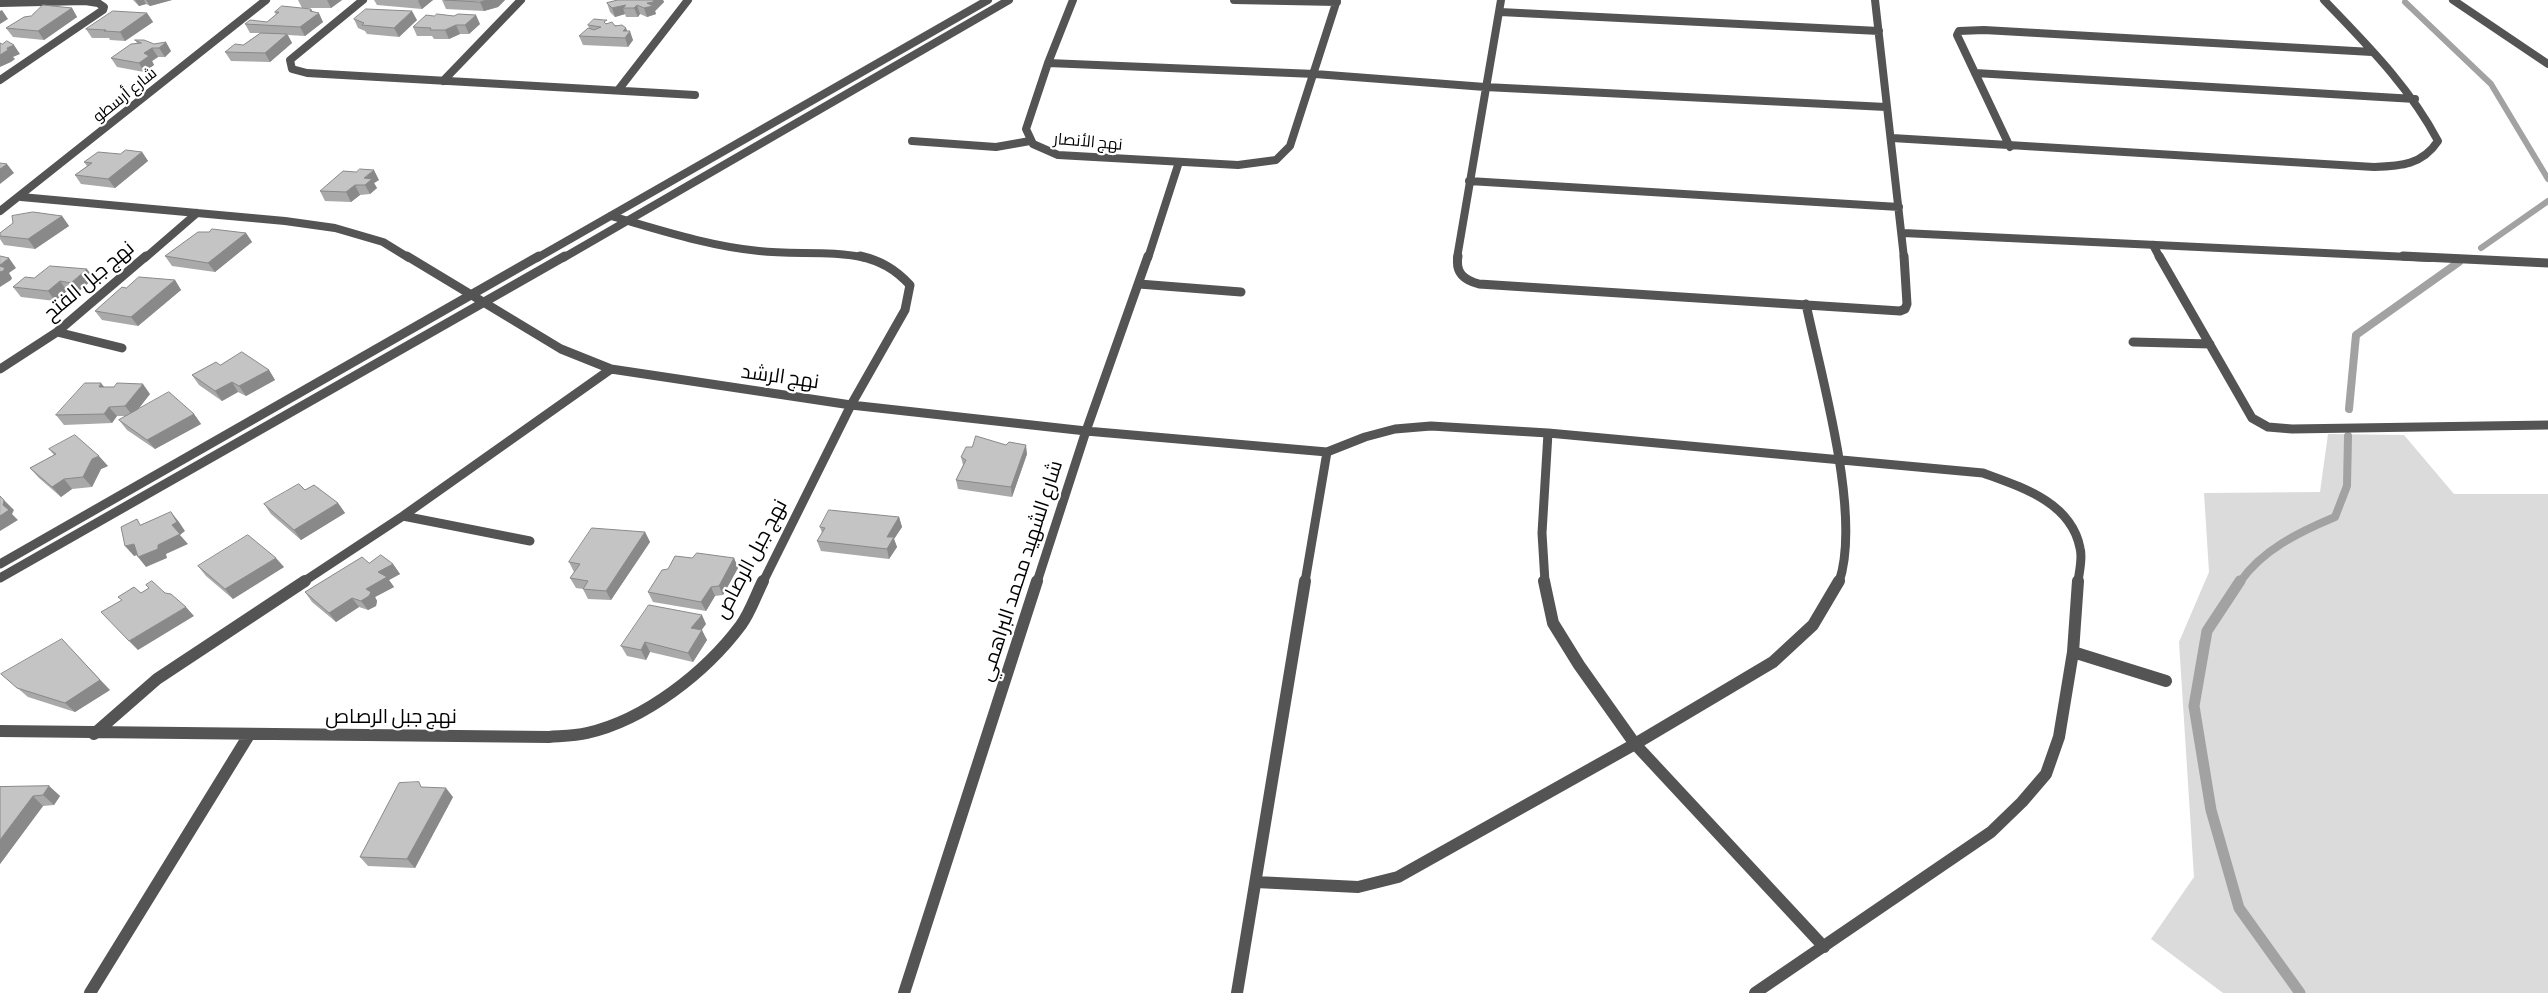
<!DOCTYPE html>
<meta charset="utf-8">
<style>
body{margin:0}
canvas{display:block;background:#fff}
</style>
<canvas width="2548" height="993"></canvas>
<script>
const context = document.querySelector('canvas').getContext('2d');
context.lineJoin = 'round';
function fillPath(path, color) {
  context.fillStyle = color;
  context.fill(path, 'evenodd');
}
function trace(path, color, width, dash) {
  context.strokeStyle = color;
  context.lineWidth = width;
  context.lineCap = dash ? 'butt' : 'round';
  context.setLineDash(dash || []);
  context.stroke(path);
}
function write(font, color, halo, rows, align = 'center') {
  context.font = font + ' "Alegreya Sans",Cairo,sans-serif';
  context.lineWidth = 4.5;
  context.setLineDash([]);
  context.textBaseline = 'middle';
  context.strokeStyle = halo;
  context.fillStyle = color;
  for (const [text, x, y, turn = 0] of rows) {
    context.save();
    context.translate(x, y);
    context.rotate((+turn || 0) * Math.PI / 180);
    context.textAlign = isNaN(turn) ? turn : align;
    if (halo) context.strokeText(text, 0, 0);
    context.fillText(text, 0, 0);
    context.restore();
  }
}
const green = new Path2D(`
 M 2328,434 L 2404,435 L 2454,494 L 2548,494 L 2548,993 L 2223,993 L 2151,939 L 2194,877 L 2179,642 L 2209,572 L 2204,493 L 2320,492 Z`);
const streamFar2 = new Path2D(`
 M 2405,2 L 2491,84 L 2548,179
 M 2481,248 L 2548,201`);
const streamFar1 = new Path2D(`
 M 2349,409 L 2356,335 L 2459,262
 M 2240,582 C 2262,550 2299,532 2335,517 L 2347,486 L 2348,436`);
const stream = new Path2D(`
 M 2240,581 L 2207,631 L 2194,706 L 2211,810 L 2239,908 L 2300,993`);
const service = new Path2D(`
 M 912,141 L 996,147 L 1030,141`);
const minorFar2 = new Path2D(`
 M 363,0 L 290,60 L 292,69 L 307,73 L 695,95
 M 1073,0 L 1048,63 L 1026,129 L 1033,144 L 1058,155 L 1238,165 L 1276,160 L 1290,146 L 1337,0
 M 1234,0 L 1337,2
 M 1875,0 L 1904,258
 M 2453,0 L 2548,64
 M 0,3 L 85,1 L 98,3 L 104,7 L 103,10 L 0,80
 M 1500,12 L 1879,31
 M 1048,63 L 1315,74 L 1485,87 L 1886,107
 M 1975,73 L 2415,99
 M 443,81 L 521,0
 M 619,89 L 688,0
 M 1892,138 L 2374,167 C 2401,166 2422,165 2438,141 C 2409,86 2366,44 2324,0
 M 2010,147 L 1957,35 L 1959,31 L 1984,30 L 2372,52
 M 1469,181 L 1899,207
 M 21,197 L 285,221 L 335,228 L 383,242 L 409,258
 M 0,211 L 266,0
 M 611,216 C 660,230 708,246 759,251 C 795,255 831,250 866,258
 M 1903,233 L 2430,258
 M 2153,245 L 2160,258
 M 145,258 L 197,213
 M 1148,258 L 1179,162
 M 1457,258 L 1501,0`);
const minorFar1 = new Path2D(`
 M 407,256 L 561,349 L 611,369 L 851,405 L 1086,431 L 1327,452 L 1365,437 L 1395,429 L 1431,426 L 1548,433 L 1983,473 C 2021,487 2071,502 2080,548 C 2083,558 2079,572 2078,582
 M 1458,256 C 1455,273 1464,280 1479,284 L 1900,311 L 1905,309 L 1907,304 L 1904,256
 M 2159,256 L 2252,418 L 2268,427 L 2292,429 L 2548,425
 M 2403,256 L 2548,263
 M 1139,284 L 1241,292
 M 1806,304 C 1821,376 1862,515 1839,582
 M 57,332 L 122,348
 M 2133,342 L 2210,344
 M 0,369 L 57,332 L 146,256
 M 403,516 L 530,541
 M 303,582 L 403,516 L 611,369
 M 763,582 L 851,405 L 905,310 L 910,285 C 895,269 881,261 860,256
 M 1037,582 L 1086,431 L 1148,256
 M 1305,582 L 1327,452
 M 1545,582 L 1542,533 L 1548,433`);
const minor = new Path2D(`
 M 1544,581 L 1553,623 L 1579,665 L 1635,744 L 1824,947
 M 2073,652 L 2166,681
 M 0,731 L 549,737 C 561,736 575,736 587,733 C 645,720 706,672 741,625 C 750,613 756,595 763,581
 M 94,734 L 157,679 L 305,581
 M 1256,882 L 1358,887 L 1398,877 L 1635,744 L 1773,662 L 1813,625 L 1839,581
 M 90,993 L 249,735
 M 904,993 L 1037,581
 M 1237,993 L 1305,581
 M 1755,993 L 1991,832 L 2022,802 L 2046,774 L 2059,737 L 2073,652 L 2078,581`);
const tertiaryFar1 = new Path2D(`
 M 537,258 L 988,0
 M 563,258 L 1009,0`);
const tertiary = new Path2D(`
 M 0,564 L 539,256
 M 0,578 L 565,256`);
const wall = new Path2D(`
 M 133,0 L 172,0 L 150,6 L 146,4 L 139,6 Z
 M 298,0 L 342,0 L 331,8 L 302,8 Z
 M 374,0 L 433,0 L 422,9 L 377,5 Z
 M 442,0 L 505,0 L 498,7 L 484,11 L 446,9 Z
 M 618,0 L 663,0 L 664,2 L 655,11 L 656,14 L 647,17 L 640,14 L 638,17 L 626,17 L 625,14 L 615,17 L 610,12 L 607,3 Z
 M 72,8 L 77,17 L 44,40 L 13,37 L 6,28 Z
 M 311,9 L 313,12 L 323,22 L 305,36 L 288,35 L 292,43 L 270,62 L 231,61 L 225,52 L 243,45 L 260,33 L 250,33 L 245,24 L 267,22 L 276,15 L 275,12 Z
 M 147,13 L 153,22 L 125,41 L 110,40 L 109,38 L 92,38 L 86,29 Z
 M 434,16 L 480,24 L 469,34 L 460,34 L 449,39 L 434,39 L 432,36 L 417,36 L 413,27 Z
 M 354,19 L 417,20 L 399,37 L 367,34 L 365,31 L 358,28 Z
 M 608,23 L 626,28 L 627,31 L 633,40 L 628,47 L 583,45 L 579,36 L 589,28 L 588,25 Z
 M 135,40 L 171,51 L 165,57 L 158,57 L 152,61 L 154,65 L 144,72 L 117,67 L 111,58 L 137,43 Z
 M 142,152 L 148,161 L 115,188 L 81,184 L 75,175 L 87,166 L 84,162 L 120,154 Z
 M 379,180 L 374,183 L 377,188 L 370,194 L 360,195 L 351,202 L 325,201 L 320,191 Z
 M 62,216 L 69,226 L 35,249 L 4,245 L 0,239 L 0,233 Z
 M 209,232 L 246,233 L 252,242 L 215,272 L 172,266 L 165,256 Z
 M 34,278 L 94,278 L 78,292 L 67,291 L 55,301 L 21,297 L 13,287 Z
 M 175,280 L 181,290 L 138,326 L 102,320 L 95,311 L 126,288 Z
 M 220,365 L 269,370 L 275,380 L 246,396 L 238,392 L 222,401 L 199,385 L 192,375 Z
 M 105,387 L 114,387 L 150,394 L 137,410 L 194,414 L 201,424 L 155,449 L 127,430 L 119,420 L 126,416 L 117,416 L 112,423 L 64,425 L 56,415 Z
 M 49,449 L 108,466 L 101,469 L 92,487 L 72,489 L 61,497 L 39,478 L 30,468 L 54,455 Z
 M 1027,454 L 1012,497 L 958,489 L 956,480 L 963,465 L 961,457 Z
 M 305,490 L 338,503 L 345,513 L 301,540 L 271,514 L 264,504 Z
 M 899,517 L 902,527 L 894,539 L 897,547 L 889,559 L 821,551 L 817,541 L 822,533 L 820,527 Z
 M 645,532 L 650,542 L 611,600 L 588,599 L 583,589 L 576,588 L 570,578 L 574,572 L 569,562 Z
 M 692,558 L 734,558 L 738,568 L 723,595 L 715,596 L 706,611 L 653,602 L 648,592 L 668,569 Z
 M 393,564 L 400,574 L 389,580 L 394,587 L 375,597 L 377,601 L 376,606 L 368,610 L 359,607 L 336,622 L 312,602 L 305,592 Z
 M 198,566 L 284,567 L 233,599 L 206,576 Z
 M 706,624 L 701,630 L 707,640 L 693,662 L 650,652 L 646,660 L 627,656 L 621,646 Z
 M 1,674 L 110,690 L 75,712 L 28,697 Z
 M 49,786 L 60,796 L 54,805 L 43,806 L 0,864 L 0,787 Z
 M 453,797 L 415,868 L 368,866 L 360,857 Z`);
const shadedWall = new Path2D(`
 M 135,0 L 144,0 L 146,4 L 139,6 Z
 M 146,0 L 172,0 L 150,6 Z
 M 327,0 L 342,0 L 331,8 Z
 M 419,0 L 433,0 L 422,9 L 418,1 Z
 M 487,0 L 505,0 L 498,7 L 484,11 L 480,2 Z
 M 654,0 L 663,0 L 664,2 L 655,11 L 656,14 L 647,17 L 644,8 L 647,3 Z
 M 626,5 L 623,8 L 625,14 L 615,17 L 612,8 Z
 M 637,5 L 640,14 L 638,17 L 634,8 Z
 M 72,8 L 77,17 L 44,40 L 38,31 Z
 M 311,9 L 315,16 L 319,13 L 323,22 L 305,36 L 300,27 Z
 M 2,10 L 8,19 L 0,24 L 0,11 Z
 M 412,11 L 417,20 L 399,37 L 394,28 Z
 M 147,13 L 153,22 L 125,41 L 120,32 Z
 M 476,15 L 480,24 L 469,34 L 465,25 Z
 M 456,25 L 460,34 L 449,39 L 445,30 Z
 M 626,28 L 628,34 L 630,31 L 633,40 L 628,47 L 623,31 Z
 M 287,34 L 292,43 L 270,62 L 265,53 Z
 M 166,42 L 171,51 L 165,57 L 159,48 Z
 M 14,45 L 20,54 L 13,57 L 15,59 L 11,62 L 0,67 L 0,55 L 7,48 Z
 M 152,48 L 158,57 L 152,61 L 154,65 L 144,72 L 139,63 L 144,53 Z
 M 142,152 L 148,161 L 115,188 L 108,179 Z
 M 7,164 L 14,173 L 0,184 L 0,169 Z
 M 374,170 L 379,180 L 374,183 L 377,188 L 370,194 L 365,185 L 364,178 Z
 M 355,185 L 360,195 L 351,202 L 346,192 Z
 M 62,216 L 69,226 L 35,249 L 28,239 Z
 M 246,233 L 252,242 L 215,272 L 208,263 Z
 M 9,258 L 16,268 L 9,273 L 12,278 L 11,280 L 0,287 L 0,265 Z
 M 87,269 L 94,278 L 78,292 L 71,283 Z
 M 175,280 L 181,290 L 138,326 L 131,317 Z
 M 60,281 L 67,291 L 55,301 L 48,291 Z
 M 269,370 L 275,380 L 246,396 L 239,386 Z
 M 232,382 L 238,392 L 222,401 L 215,391 Z
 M 101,383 L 109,393 L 99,387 Z
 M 143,384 L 150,394 L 133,416 L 125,406 Z
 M 109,407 L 117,416 L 112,423 L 104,414 Z
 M 194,414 L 201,424 L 155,449 L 147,440 Z
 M 1026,445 L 1027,454 L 1012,497 L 1011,487 Z
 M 99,456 L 108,466 L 101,469 L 92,487 L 83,477 L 92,459 Z
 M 64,479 L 72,489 L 61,497 L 52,487 Z
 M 4,500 L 14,510 L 12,514 L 18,520 L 0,531 L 0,516 Z
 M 338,503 L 345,513 L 301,540 L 294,530 Z
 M 171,512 L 179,522 L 185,531 L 180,535 L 188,544 L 166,554 L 167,558 L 146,567 L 138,557 L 172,525 Z
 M 899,517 L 902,527 L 894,539 L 897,547 L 889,559 L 887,549 L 887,537 Z
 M 645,532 L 650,542 L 611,600 L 606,591 Z
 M 134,544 L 142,554 L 134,556 L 125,546 Z
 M 276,558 L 284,567 L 233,599 L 225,589 Z
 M 734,558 L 738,568 L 723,595 L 719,586 Z
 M 393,564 L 400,574 L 389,580 L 394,587 L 375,597 L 377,601 L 376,606 L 368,610 L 361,601 L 366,589 L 378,572 Z
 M 711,587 L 715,596 L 706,611 L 701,602 Z
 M 352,598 L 359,607 L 336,622 L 329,613 Z
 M 186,607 L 194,616 L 138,650 L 129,641 Z
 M 702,615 L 706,624 L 696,638 L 691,628 Z
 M 702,630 L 707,640 L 693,662 L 688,653 Z
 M 645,642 L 650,652 L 646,660 L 641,650 Z
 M 71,649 L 110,690 L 75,712 L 65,703 Z
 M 49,786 L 60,796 L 54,805 L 43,795 Z
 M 446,788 L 453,797 L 415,868 L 407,859 Z
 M 33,796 L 43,806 L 0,864 L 0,840 Z`);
const building = new Path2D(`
 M 445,0 L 487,0 L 480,2 Z
 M 618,0 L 654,0 L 653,2 L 647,3 L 653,6 L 644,8 L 637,5 L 634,8 L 623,8 L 626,5 L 612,8 L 607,3 Z
 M 43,5 L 72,8 L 38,31 L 6,28 L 24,17 L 31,16 Z
 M 282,6 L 311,9 L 310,11 L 319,13 L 300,27 L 245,24 L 250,20 L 267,22 L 279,12 L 275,12 Z
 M 366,9 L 412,11 L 394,28 L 362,25 L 364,23 L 354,19 Z
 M 113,11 L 147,13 L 120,32 L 104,31 L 106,30 L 86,29 Z
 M 437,14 L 454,16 L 458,14 L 476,15 L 465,25 L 456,25 L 445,30 L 430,30 L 431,28 L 413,27 L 426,15 L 434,16 Z
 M 594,19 L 604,20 L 607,20 L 604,22 L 606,24 L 612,22 L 615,26 L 622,25 L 626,28 L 623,31 L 630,31 L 625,38 L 579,36 L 588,28 L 594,30 L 601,27 L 588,25 Z
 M 261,33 L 287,34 L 265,53 L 225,52 L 235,44 L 243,45 Z
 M 135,40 L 144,40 L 154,44 L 166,42 L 159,48 L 152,48 L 144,53 L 149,56 L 139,63 L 111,58 L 131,44 L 141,43 Z
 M 7,41 L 14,45 L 7,48 L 8,50 L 0,55 L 0,43 L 2,44 Z
 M 126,150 L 142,152 L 108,179 L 75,175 L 92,163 L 84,162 L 98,152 L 120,154 Z
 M 0,163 L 7,164 L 0,169 Z
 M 360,169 L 374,170 L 364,178 L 372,179 L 365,185 L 355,185 L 346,192 L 320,191 L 343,171 L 356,172 Z
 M 33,212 L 62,216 L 28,239 L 0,236 L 0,233 L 13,223 L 12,216 Z
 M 212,229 L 246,233 L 208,263 L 165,256 L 198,232 L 209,232 Z
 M 0,256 L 9,258 L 0,265 Z
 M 0,266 L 5,268 L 3,271 L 0,272 Z
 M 50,266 L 87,269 L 71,283 L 60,281 L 48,291 L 13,287 L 25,277 L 34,278 Z
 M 139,277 L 175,280 L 131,317 L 95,311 L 122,287 L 126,288 Z
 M 242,352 L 269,370 L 239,386 L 232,382 L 215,391 L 192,375 L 216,362 L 220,365 Z
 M 85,383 L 101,383 L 99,387 L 114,387 L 117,383 L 143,384 L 125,406 L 109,407 L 104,414 L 56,415 Z
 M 169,392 L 194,414 L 147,440 L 119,420 Z
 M 75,435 L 99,456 L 92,459 L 83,477 L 64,479 L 52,487 L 30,468 L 56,454 L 49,449 Z
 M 976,436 L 1006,445 L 1009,442 L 1026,445 L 1011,487 L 956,480 L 966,460 L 961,457 L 966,447 L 972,447 Z
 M 299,484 L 305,490 L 314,485 L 338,503 L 294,530 L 264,504 Z
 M 0,496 L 4,500 L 3,505 L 9,510 L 0,516 Z
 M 829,510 L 899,517 L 887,537 L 894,537 L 887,549 L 817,541 L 825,528 L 820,527 Z
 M 171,512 L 177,522 L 172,525 L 180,534 L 158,545 L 158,549 L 138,557 L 134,544 L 125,546 L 121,527 L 137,519 L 140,525 Z
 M 592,528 L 645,532 L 606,591 L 583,589 L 588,581 L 570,578 L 580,564 L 569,562 Z
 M 248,535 L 276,558 L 225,589 L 198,566 Z
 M 697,553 L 734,558 L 719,586 L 711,587 L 701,602 L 648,592 L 662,570 L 668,569 L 675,556 L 692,558 Z
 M 381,555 L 393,564 L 378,572 L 387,577 L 366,589 L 371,592 L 369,596 L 361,601 L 352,598 L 329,613 L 305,592 L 362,557 L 369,563 Z
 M 152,581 L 165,593 L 171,594 L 186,607 L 129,641 L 101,612 L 122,600 L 118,597 L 134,587 L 141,593 L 149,588 L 146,585 Z
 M 649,605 L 702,615 L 691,628 L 702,630 L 688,653 L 645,642 L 641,650 L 621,646 Z
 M 62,639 L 100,680 L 65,703 L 17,688 L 1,674 Z
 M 419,782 L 421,787 L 446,788 L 407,859 L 360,857 L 399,783 Z
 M 49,786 L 43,795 L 33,796 L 0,840 L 0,787 Z`);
const farStreetnames = [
 ["شارع أرسطو",125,95,-39],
 ["نهج الأنصار",1088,142,5]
];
const streetNames = [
 ["نهج جبل الفتح",89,281,-40],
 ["نهج الرشد",780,377,8],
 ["نهج جبل الرصاص",751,559,-62],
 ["شارع الشهيد محمد البراهمي",1021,571,-72],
 ["نهج جبل الرصاص",391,717]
];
fillPath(green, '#dbdbdb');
trace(streamFar2, '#a2a2a2', 6);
trace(streamFar1, '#a2a2a2', 8);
trace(stream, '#a2a2a2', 11);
trace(service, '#545454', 8);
trace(minorFar2, '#545454', 8);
trace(minorFar1, '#545454', 9);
trace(minor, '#545454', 12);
trace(tertiaryFar1, '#545454', 8);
trace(tertiary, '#545454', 9);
fillPath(wall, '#a9a9a9');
fillPath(shadedWall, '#898989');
fillPath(building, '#c4c4c4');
trace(building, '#898989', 1);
write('16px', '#000', '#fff', farStreetnames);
write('20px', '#000', '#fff', streetNames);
</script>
